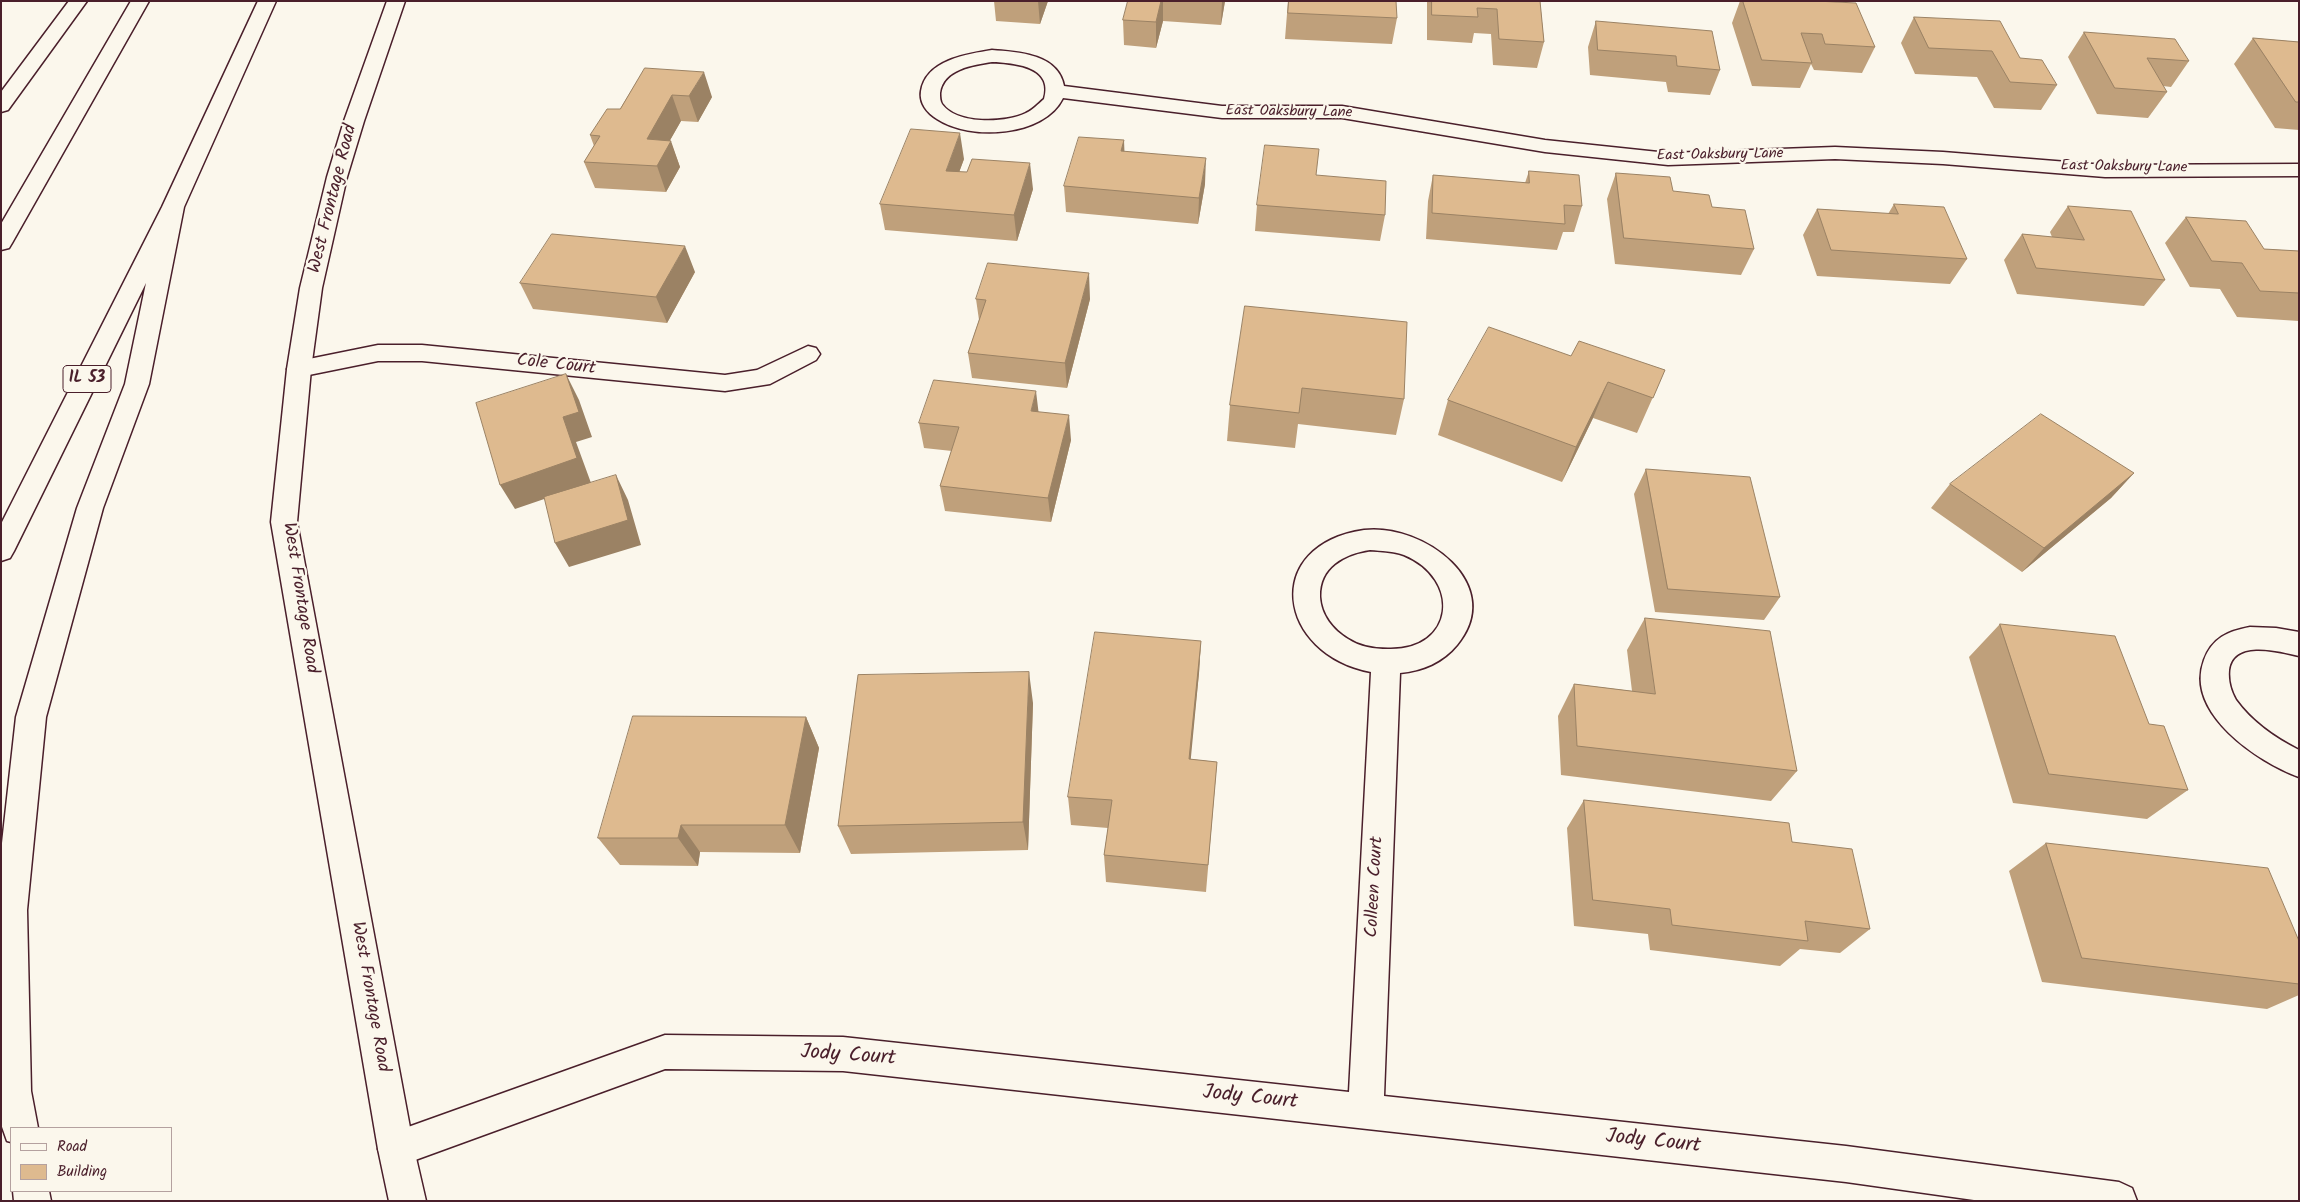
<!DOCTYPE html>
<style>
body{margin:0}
#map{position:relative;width:2300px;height:1202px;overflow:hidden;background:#fbf7ec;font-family:Kalam,sans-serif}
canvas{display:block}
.frame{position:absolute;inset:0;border:2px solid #4a1f2b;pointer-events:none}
.legend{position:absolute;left:10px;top:1127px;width:162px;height:65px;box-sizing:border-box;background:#fbf7ec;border:1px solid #b4a19f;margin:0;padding:6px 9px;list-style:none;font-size:15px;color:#4a1f2b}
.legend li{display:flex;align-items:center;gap:10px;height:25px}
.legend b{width:25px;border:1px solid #b4a19f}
</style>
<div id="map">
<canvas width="2300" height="1202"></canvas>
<div class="frame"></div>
<ul class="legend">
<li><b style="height:6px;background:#fbf7ec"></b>Road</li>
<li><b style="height:14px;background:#deba8f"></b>Building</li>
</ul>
</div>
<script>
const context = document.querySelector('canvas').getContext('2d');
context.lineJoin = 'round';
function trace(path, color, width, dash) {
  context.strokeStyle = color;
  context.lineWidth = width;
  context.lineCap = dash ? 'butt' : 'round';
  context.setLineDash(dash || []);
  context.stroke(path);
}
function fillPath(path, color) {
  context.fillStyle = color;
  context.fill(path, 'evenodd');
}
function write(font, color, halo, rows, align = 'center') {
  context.font = font + ' Kalam,sans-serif';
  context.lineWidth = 4.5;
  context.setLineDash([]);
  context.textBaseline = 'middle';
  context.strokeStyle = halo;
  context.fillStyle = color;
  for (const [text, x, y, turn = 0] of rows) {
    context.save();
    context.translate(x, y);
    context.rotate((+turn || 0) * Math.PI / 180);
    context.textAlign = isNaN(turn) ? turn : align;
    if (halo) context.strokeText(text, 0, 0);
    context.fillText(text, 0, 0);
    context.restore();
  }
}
const minor = new Path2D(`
 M 992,50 C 1019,52 1058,54 1064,86 L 1222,106 L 1342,106 L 1545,140 L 1668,153 L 1835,147 L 1943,152 L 2105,165 L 2299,164 L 2299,176 L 2105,177 L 1943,164 L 1835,159 L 1668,165 L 1545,152 L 1342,118 L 1222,118 L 1063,98 C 1044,137 970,141 937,119 C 927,113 919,103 921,91 C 926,60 967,54 992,50 ZM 992,62 C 1014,63 1054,66 1044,99 C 1038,104 1033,110 1026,113 C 1006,123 957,125 942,104 C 940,101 940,97 940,93 C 943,69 973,65 992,62 Z
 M 378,345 L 422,345 L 725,375 L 757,370 L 808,346 L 816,348 L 820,354 L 816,360 L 770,384 L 725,391 L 422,361 L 378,361 L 299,377 L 291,375 L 287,369 L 291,363 L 299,361 Z
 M 1364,530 C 1424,523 1507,585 1457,645 C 1443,662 1422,671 1400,673 L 1384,1096 L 1846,1146 L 2119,1182 L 2132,1188 L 2137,1201 L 1981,1201 L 1846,1182 L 843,1071 L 665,1069 L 396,1167 L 383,1162 L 378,1149 L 383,1136 L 665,1035 L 843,1037 L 1349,1092 L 1371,672 C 1277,654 1261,545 1364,530 ZM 1370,550 C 1381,551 1394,551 1404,555 C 1462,579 1455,651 1388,649 C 1374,649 1360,647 1348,639 C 1333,630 1321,615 1320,597 C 1319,567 1344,554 1370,550 Z
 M 2250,627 L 2276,628 L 2299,632 L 2299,656 C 2278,651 2233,639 2229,670 C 2228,681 2231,691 2236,700 C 2252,722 2275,738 2299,750 L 2299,777 C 2258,762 2184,713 2204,660 C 2212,638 2228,631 2250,627 Z`);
const tertiary = new Path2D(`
 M 387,1 L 405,1 L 364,121 L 347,177 L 322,288 L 311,369 L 297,522 L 414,1149 L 426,1201 L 389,1201 L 378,1149 L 271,522 L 287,369 L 300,288 L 327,177 L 344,121 Z`);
const motorway = new Path2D(`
 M 69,1 L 87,1 L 8,110 L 1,112 L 1,92 Z
 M 131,1 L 149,1 L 12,243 L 9,248 L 1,250 L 1,224 Z
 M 258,1 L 276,1 L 184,207 L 149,384 L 103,508 L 46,717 L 27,910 L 31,1091 L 38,1128 L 11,1128 L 11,1142 L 7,1141 L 1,1124 L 1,852 L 16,717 L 77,508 L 125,384 L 146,283 L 14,551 L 10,558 L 1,561 L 1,524 L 162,207 Z
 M 13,1191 L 49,1191 L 51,1201 L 14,1201 Z`);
const wall = new Path2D(`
 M 994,1 L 1048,1 L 1040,24 L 996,21 Z
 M 1128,1 L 1225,1 L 1221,25 L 1163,21 L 1156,48 L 1124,45 L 1123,20 Z
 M 1288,1 L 1397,18 L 1392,44 L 1285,39 Z
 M 1427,1 L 1540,1 L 1544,42 L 1537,68 L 1493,65 L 1491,34 L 1474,33 L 1472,43 L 1427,40 Z
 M 1740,1 L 1816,1 L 1875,47 L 1862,73 L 1814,70 L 1811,64 L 1800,88 L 1752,86 L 1732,23 Z
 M 1914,17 L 2020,58 L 2057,85 L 2041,110 L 1994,108 L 1977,77 L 1915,74 L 1901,43 Z
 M 1596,21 L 1720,70 L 1710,95 L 1668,92 L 1666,82 L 1590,75 L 1588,47 Z
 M 2084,32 L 2189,61 L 2171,87 L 2163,86 L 2167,92 L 2148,118 L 2097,114 L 2068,57 Z
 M 2253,38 L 2299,42 L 2299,130 L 2275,128 L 2234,64 Z
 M 645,68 L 712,97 L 698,122 L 681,121 L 670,140 L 680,167 L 666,192 L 595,188 L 584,162 L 594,146 L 590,135 L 620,109 Z
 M 1124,140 L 1124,152 L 1205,184 L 1198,224 L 1066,212 L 1064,186 Z
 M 964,159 L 959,172 L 967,172 L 1033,189 L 1017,241 L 885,230 L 880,204 Z
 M 1529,171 L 1582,206 L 1574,232 L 1563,232 L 1557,250 L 1426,239 L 1428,201 L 1433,175 L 1525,183 Z
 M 1616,173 L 1673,191 L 1712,207 L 1754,249 L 1741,275 L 1615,264 L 1607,199 Z
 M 1316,175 L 1385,215 L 1380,241 L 1255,231 L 1257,205 Z
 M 1894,204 L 1967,259 L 1950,284 L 1817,276 L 1803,235 L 1817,209 L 1888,214 Z
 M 2068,206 L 2165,280 L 2144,306 L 2017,294 L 2004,260 L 2022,234 L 2052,237 L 2050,232 Z
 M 2186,217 L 2264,249 L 2299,251 L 2299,321 L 2237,317 L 2220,289 L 2190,287 L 2165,243 Z
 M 695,272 L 667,323 L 533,309 L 520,283 Z
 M 976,299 L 1090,299 L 1067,388 L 972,378 L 968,353 L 979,320 Z
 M 1245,306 L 1404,399 L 1396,435 L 1298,424 L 1295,448 L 1227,441 L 1230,405 Z
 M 1571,356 L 1665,370 L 1637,433 L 1593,418 L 1562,482 L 1438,435 L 1448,400 Z
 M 1038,412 L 1071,440 L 1051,522 L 945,511 L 940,486 L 952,451 L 924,448 L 919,423 Z
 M 1646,469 L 1780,597 L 1764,620 L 1655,612 L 1634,494 Z
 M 2134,473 L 2111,498 L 2022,572 L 1931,508 L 1950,484 Z
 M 1645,618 L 1797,771 L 1771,801 L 1561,775 L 1558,716 L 1574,684 L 1632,691 L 1627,650 Z
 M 2000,624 L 2149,724 L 2188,790 L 2147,819 L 2013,803 L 1969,657 Z
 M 1201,641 L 1199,673 L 1190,759 L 1217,762 L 1206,892 L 1106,882 L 1104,855 L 1108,828 L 1071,825 L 1068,797 Z
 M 1033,703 L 1028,850 L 851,854 L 838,826 Z
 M 806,717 L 819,748 L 800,853 L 700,852 L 698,866 L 620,865 L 598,838 Z
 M 1584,800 L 1792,842 L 1870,929 L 1840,953 L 1800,949 L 1780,966 L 1650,950 L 1648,934 L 1574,926 L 1567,828 Z
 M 2046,843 L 2299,941 L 2299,995 L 2267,1009 L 2042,982 L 2009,871 Z`);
const shadedWall = new Path2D(`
 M 1038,1 L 1048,1 L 1040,24 Z
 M 1161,1 L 1163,1 L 1163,21 L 1156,48 L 1156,22 Z
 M 1222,1 L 1225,1 L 1221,25 Z
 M 704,72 L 712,97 L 698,122 L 689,96 Z
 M 672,95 L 681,121 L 656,165 L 647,139 Z
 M 960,133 L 964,159 L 950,197 L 946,171 Z
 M 1124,140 L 1125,166 L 1121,151 Z
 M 671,141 L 680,167 L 666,192 L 657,166 Z
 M 1206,158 L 1205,184 L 1198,224 L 1199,198 Z
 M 1030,163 L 1033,189 L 1017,241 L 1014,215 Z
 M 685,246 L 695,272 L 667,323 L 656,297 Z
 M 1089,273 L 1090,299 L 1067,388 L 1065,363 Z
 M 566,374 L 579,400 L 592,437 L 576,442 L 591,483 L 515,509 L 500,485 L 563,417 Z
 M 1608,382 L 1593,418 L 1562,482 L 1576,447 Z
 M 1036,391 L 1039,416 L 1031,411 Z
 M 1069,415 L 1071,440 L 1051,522 L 1048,498 Z
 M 2134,473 L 2111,498 L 2022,572 L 2044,548 Z
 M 616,475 L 628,500 L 641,545 L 569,567 L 555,543 Z
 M 1201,641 L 1199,673 L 1188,788 L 1189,759 Z
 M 1029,672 L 1033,703 L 1028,850 L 1023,822 Z
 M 806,717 L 819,748 L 800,853 L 785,825 Z
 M 681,825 L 700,852 L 698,866 L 678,838 Z`);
const building = new Path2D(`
 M 1128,1 L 1161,1 L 1156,22 L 1123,20 Z
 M 1289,1 L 1396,1 L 1397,18 L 1288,13 Z
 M 1432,1 L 1540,1 L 1544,42 L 1499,39 L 1497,9 L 1477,8 L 1478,17 L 1432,15 Z
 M 1743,1 L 1816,1 L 1856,3 L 1875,47 L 1825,44 L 1822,34 L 1801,33 L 1812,63 L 1762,60 Z
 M 1914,17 L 2000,21 L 2020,58 L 2042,60 L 2057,85 L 2010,82 L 1992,51 L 1929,48 Z
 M 1596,21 L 1712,31 L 1720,70 L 1677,66 L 1676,56 L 1598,50 Z
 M 2084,32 L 2175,39 L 2189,61 L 2147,58 L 2167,92 L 2115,88 Z
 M 2253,38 L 2299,42 L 2299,102 L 2296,102 Z
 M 645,68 L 704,72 L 689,96 L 672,95 L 647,139 L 671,141 L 657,166 L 584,162 L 600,136 L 590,135 L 607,109 L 620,109 Z
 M 911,129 L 960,133 L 946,171 L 967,172 L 972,159 L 1030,163 L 1014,215 L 880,204 Z
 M 1079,137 L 1124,140 L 1121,151 L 1206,158 L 1199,198 L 1064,186 Z
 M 1265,145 L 1319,149 L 1316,175 L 1386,181 L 1385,215 L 1257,205 Z
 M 1529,171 L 1579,175 L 1582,206 L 1564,205 L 1565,224 L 1432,213 L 1433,175 L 1529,183 Z
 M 1616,173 L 1670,177 L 1673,191 L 1709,195 L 1712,207 L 1745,210 L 1754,249 L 1624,238 Z
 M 1894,204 L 1944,207 L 1967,259 L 1831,250 L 1817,209 L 1898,214 Z
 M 2068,206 L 2131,211 L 2165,280 L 2036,268 L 2022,234 L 2084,240 Z
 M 2186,217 L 2246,221 L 2264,249 L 2299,251 L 2299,293 L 2260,291 L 2242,263 L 2212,261 Z
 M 552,234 L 685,246 L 656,297 L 520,283 Z
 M 988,263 L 1089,273 L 1065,363 L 968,353 L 986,300 L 976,299 Z
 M 1245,306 L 1407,322 L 1404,399 L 1302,388 L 1299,413 L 1230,405 Z
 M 1489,327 L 1571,356 L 1579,341 L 1665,370 L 1653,398 L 1608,382 L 1576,447 L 1448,400 Z
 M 566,374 L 579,412 L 563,417 L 577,458 L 500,485 L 476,403 Z
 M 934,380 L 1036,391 L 1031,411 L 1069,415 L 1048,498 L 940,486 L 959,427 L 919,423 Z
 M 2041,414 L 2134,473 L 2044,548 L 1950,484 Z
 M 1646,469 L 1750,477 L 1780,597 L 1668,589 Z
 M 616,475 L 628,520 L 555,543 L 544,497 Z
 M 1645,618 L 1770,631 L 1797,771 L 1577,746 L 1574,684 L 1655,694 Z
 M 2000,624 L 2115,636 L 2149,724 L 2164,726 L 2188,790 L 2049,774 Z
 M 1095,632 L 1201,641 L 1189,759 L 1217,762 L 1208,865 L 1104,855 L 1112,800 L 1068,797 Z
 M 1029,672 L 1023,822 L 838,826 L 858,675 Z
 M 633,716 L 806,717 L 785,825 L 681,825 L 678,838 L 598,838 Z
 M 1584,800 L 1789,823 L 1792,842 L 1852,849 L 1870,929 L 1805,921 L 1808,941 L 1672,925 L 1670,909 L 1593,900 Z
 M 2046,843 L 2268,868 L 2299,941 L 2299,984 L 2082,958 Z`);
const farStreetnames = [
 ["East Oaksbury Lane",1289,113,1],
 ["East Oaksbury Lane",1720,156,-1],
 ["East Oaksbury Lane",2124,168,1]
];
const shields = [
 [87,379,48]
];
const shieldNames = [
 ["IL 53",87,379]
];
const streetNames = [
 ["West Frontage Road",334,199,-76],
 ["Cole Court",556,366,6],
 ["West Frontage Road",299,598,81],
 ["Colleen Court",1376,887,-87],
 ["West Frontage Road",369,997,80]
];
const nearStreetnames = [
 ["Jody Court",848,1057,4],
 ["Jody Court",1250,1099,6],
 ["Jody Court",1653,1143,6]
];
trace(minor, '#4a1f2b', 3);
trace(tertiary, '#4a1f2b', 3);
trace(motorway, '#4a1f2b', 3);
fillPath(minor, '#fbf7ec');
fillPath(tertiary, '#fbf7ec');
fillPath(motorway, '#fbf7ec');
fillPath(wall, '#bfa07b');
fillPath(shadedWall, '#9b8264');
fillPath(building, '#deba8f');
trace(building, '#9b8264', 1);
write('15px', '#4a1f2b', '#fbf7ec', farStreetnames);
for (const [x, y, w] of shields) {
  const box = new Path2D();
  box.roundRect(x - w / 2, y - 13.5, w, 27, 4);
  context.fillStyle = '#fbf7ec';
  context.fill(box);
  trace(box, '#4a1f2b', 1);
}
write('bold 16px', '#4a1f2b', null, shieldNames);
write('18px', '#4a1f2b', '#fbf7ec', streetNames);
write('21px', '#4a1f2b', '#fbf7ec', nearStreetnames);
</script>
